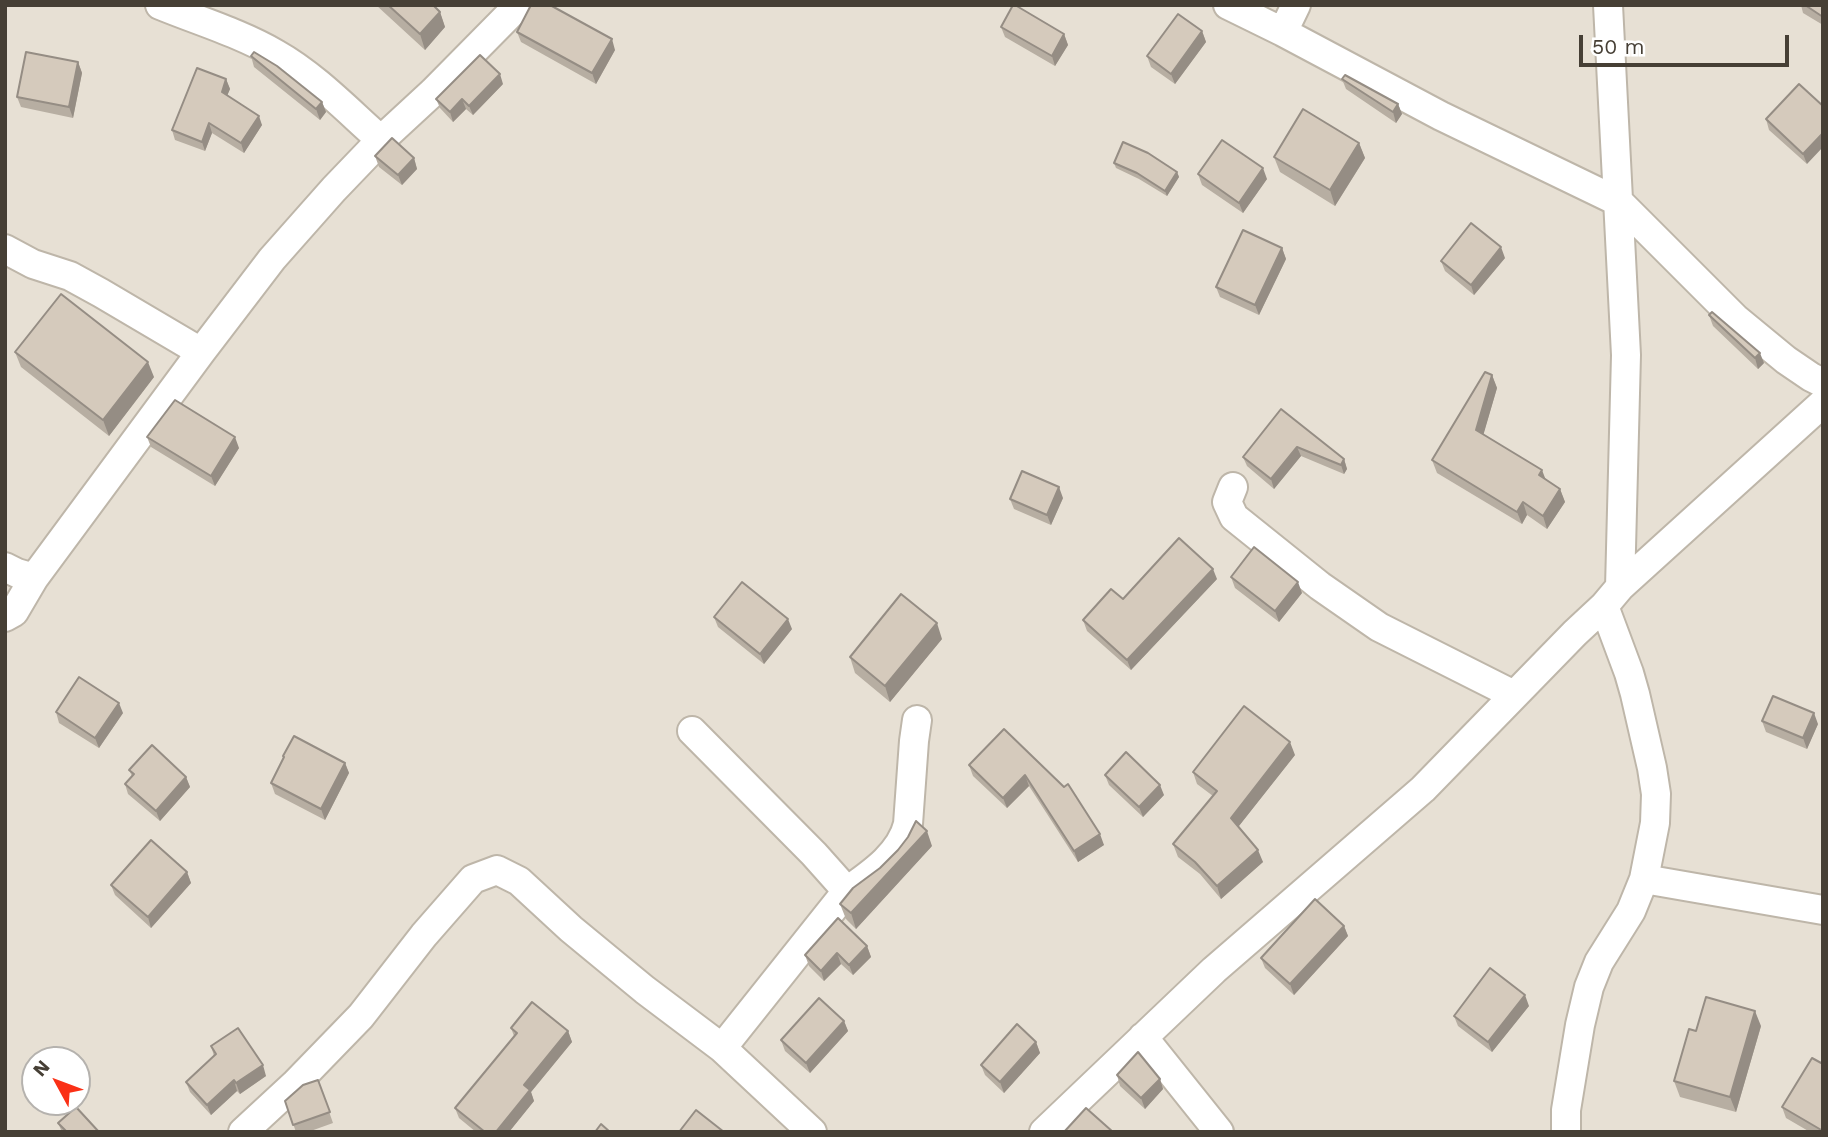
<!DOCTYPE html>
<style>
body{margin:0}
#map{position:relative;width:1828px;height:1137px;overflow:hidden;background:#f3efe6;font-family:"Work Sans",sans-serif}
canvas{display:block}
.frame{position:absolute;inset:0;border:7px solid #463f35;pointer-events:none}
.north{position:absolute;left:21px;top:1046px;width:70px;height:70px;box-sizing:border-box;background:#fff;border:2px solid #b5b2ae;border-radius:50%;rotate:311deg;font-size:19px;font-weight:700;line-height:28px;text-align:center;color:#463f35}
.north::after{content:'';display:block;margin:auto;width:24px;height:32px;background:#fa3016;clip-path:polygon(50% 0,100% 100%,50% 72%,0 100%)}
.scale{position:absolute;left:1579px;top:35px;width:210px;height:32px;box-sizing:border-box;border:4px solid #463f35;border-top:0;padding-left:9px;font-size:21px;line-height:24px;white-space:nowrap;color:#463f35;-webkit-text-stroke:5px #fff;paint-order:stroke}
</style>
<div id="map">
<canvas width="1828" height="1137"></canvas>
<div class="frame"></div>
<div class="north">N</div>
<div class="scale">50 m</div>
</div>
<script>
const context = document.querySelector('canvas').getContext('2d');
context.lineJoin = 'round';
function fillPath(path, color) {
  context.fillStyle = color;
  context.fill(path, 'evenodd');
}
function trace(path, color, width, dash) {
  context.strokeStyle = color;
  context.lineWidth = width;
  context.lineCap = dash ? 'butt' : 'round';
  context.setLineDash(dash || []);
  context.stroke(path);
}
const residential = new Path2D(`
 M 5,5 L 1823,5 L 1823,1132 L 5,1132 ZM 35,1060 L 77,1060 L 77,1102 L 35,1102 Z`);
const minor = new Path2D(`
 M 160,5 C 199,21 240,33 276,54 C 315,76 348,111 381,140
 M 1228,5 L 1283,32 L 1441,116 L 1619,202 L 1735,318 L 1786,360 L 1811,377 L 1823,383
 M 1608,5 L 1626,355 L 1620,587
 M 1283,32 L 1296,5
 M 5,249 L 33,264 L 70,276 L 101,293 L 201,352
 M 1233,487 L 1227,502 L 1234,517 L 1320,586 L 1379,627 L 1514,695
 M 5,567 L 17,573 L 34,578
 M 5,617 L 14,612 L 34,578 L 201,352 L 272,259 L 334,189 L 381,140 L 433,92 L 519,5
 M 692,731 L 814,854 L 847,891
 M 1644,879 L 1823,910
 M 1143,1037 L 1219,1132
 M 722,1048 L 847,891 C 871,874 901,854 908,824 L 914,741 L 917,720
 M 243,1132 L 296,1083 L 361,1016 L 424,935 L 473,879 L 497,870 L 519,881 L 571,929 L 645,990 L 722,1048 L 812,1132
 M 1044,1132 L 1214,970 L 1423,789 L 1575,633 L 1604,606 L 1620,587 L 1823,403
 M 1566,1132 L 1566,1110 L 1580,1025 L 1589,987 L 1599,962 L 1631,911 L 1644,879 L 1655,823 L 1656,794 L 1652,768 L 1635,694 L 1629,673 L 1604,606`);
const wall = new Path2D(`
 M 376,5 L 433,5 L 440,12 L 445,27 L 425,50 Z
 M 1801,5 L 1823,5 L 1823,25 L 1803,13 Z
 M 1001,27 L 1064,34 L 1068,45 L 1055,66 L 1005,37 Z
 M 1202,31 L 1206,42 L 1175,84 L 1151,67 L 1147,56 Z
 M 517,32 L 615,50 L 596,84 L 521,42 Z
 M 251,56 L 322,102 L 326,112 L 320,120 L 254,67 Z
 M 78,62 L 82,73 L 73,118 L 21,107 L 17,97 Z
 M 226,79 L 230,89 L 227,95 L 262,125 L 244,153 L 212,133 L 205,151 L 175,140 L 172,130 Z
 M 1342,79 L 1398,104 L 1402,114 L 1396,123 L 1346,89 Z
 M 503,84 L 473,115 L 466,109 L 453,122 L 440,108 L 436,99 Z
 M 1799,84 L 1807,164 L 1769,130 L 1766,119 Z
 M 1359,143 L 1365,158 L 1335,206 L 1280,172 L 1274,157 Z
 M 375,156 L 414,158 L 417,169 L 402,185 L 379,167 Z
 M 1114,163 L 1177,172 L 1179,177 L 1167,196 L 1139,179 L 1116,168 Z
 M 1198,174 L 1267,179 L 1243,213 L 1202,185 Z
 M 1282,248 L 1286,259 L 1259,315 L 1220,297 L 1216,287 Z
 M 1505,258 L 1474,295 L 1445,271 L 1441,261 Z
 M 1709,315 L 1764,363 L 1758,369 L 1713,326 Z
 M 15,352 L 154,377 L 109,436 L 21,367 Z
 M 1492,375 L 1497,388 L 1483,435 L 1560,489 L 1565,502 L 1547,529 L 1527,515 L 1522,524 L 1437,473 L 1432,460 Z
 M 1281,409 L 1344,459 L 1347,469 L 1344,474 L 1301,456 L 1274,489 L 1247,466 L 1243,457 Z
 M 147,437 L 239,448 L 215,486 L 151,447 Z
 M 1063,498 L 1051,525 L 1014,509 L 1010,499 Z
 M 1231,577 L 1302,593 L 1279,622 L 1235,588 Z
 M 1217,579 L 1131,670 L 1087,631 L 1083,620 L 1123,599 Z
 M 714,617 L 792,629 L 764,664 L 718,627 Z
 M 942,639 L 890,702 L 855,673 L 850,657 Z
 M 56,712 L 123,713 L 99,748 L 59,723 Z
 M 1762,721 L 1818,724 L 1807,749 L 1766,732 Z
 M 1004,729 L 1104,845 L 1078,862 L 1029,786 L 1007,808 L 973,776 L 969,765 Z
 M 1295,755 L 1238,827 L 1263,862 L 1221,899 L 1200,874 L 1178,857 L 1173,844 L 1213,796 L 1197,784 L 1193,772 Z
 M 283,756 L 345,763 L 349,773 L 325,820 L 275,794 L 271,783 L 284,758 Z
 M 129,770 L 186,777 L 190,787 L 160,821 L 128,794 L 125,784 L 132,776 Z
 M 1105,775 L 1164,795 L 1143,817 L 1109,785 Z
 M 932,846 L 856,929 L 846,919 L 840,904 Z
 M 187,872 L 191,883 L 151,928 L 115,895 L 111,885 Z
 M 1344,926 L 1348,936 L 1294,995 L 1265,968 L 1261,958 Z
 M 867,946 L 871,957 L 853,975 L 841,964 L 824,981 L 809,966 L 805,955 Z
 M 1529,1006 L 1492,1052 L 1458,1026 L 1454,1016 Z
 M 844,1021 L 848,1031 L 810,1073 L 785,1051 L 781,1040 Z
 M 1761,1026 L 1736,1112 L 1680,1097 L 1674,1081 Z
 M 511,1028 L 568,1031 L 572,1042 L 531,1092 L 534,1101 L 509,1132 L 476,1132 L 459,1118 L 455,1108 L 514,1036 Z
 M 1036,1042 L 1040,1053 L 1004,1093 L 985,1075 L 981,1065 Z
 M 211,1046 L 266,1076 L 240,1094 L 237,1091 L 211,1115 L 190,1092 L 186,1082 L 214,1056 Z
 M 1823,1064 L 1823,1132 L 1810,1132 L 1786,1118 L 1782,1107 Z
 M 1117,1075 L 1160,1079 L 1163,1089 L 1145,1109 L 1120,1086 Z
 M 318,1080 L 333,1123 L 308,1132 L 296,1132 L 285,1101 Z
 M 58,1123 L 99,1132 L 62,1132 Z`);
const shadedWall = new Path2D(`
 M 440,12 L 445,27 L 425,50 L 420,34 Z
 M 1202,31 L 1206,42 L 1175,84 L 1171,74 Z
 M 1064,34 L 1068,45 L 1055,66 L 1052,56 Z
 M 612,39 L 615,50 L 596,84 L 592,73 Z
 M 78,62 L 82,73 L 73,118 L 69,107 Z
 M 500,74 L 503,84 L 473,115 L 469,106 Z
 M 226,79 L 230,89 L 225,101 L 222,92 Z
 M 462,99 L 466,109 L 453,122 L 450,112 Z
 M 322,102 L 326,112 L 320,120 L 316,109 Z
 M 1398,104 L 1402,114 L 1396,123 L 1393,112 Z
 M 259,116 L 262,125 L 244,153 L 241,143 Z
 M 209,123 L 212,133 L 205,151 L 202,142 Z
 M 1823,133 L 1823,147 L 1807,164 L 1803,154 Z
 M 1359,143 L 1365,158 L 1335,206 L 1330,190 Z
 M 414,158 L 417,169 L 402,185 L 398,175 Z
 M 1263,168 L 1267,179 L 1243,213 L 1239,203 Z
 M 1177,172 L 1179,177 L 1167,196 L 1165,191 Z
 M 1501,247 L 1505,258 L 1474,295 L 1471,285 Z
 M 1282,248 L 1286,259 L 1259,315 L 1255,305 Z
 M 1760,353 L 1764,363 L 1758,369 L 1755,358 Z
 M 148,362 L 154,377 L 109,436 L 103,420 Z
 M 1492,375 L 1497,388 L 1481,443 L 1476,430 Z
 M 235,437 L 239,448 L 215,486 L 211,476 Z
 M 1297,447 L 1301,456 L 1274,489 L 1271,479 Z
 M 1344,459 L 1347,469 L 1344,474 L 1341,465 Z
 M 1542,470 L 1547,483 L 1539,475 Z
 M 1059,487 L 1063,498 L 1051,525 L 1047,515 Z
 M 1560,489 L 1565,502 L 1547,529 L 1543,516 Z
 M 1523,502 L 1527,515 L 1522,524 L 1517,512 Z
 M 1213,569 L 1217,579 L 1131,670 L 1127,660 Z
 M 1298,582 L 1302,593 L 1279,622 L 1275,611 Z
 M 788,619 L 792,629 L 764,664 L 760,654 Z
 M 937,623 L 942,639 L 890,702 L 885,686 Z
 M 119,703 L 123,713 L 99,748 L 95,738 Z
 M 1814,713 L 1818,724 L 1807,749 L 1803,738 Z
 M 1290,742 L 1295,755 L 1235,831 L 1231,818 Z
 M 345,763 L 349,773 L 325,820 L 321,809 Z
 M 1025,775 L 1029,786 L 1007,808 L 1003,798 Z
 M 186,777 L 190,787 L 160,821 L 156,811 Z
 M 1160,785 L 1164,795 L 1143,817 L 1139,807 Z
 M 927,831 L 932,846 L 856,929 L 851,913 Z
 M 1100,834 L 1104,845 L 1078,862 L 1074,851 Z
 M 1258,850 L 1263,862 L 1221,899 L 1217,886 Z
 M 187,872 L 191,883 L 151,928 L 148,917 Z
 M 1344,926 L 1348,936 L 1294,995 L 1290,984 Z
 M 867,946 L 871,957 L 853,975 L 849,965 Z
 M 837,953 L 841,964 L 824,981 L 821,971 Z
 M 1525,995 L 1529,1006 L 1492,1052 L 1488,1042 Z
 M 1755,1011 L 1761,1026 L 1736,1112 L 1730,1097 Z
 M 844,1021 L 848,1031 L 810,1073 L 806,1063 Z
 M 568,1031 L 572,1042 L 531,1092 L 534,1101 L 509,1132 L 496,1132 L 524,1085 Z
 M 1036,1042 L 1040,1053 L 1004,1093 L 1000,1082 Z
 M 263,1065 L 266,1076 L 240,1094 L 236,1083 Z
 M 1160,1079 L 1163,1089 L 1145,1109 L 1141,1098 Z
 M 234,1080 L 237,1091 L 211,1115 L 207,1105 Z`);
const building = new Path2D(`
 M 388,5 L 433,5 L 440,12 L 420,34 Z
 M 531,5 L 550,5 L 612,39 L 592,73 L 517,32 Z
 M 1013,5 L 1015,5 L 1064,34 L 1052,56 L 1001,27 Z
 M 1805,5 L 1823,5 L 1823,17 Z
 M 1178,14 L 1202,31 L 1171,74 L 1147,56 Z
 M 26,52 L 78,62 L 69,107 L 17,97 Z
 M 254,52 L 277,66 L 322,102 L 316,109 L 251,56 Z
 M 480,55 L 500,74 L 469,106 L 462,99 L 450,112 L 436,99 Z
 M 197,68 L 226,79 L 222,92 L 259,116 L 241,143 L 209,123 L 202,142 L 172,130 Z
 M 1345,75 L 1398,104 L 1393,112 L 1342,79 Z
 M 1799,84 L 1823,106 L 1823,133 L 1803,154 L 1766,119 Z
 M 1303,109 L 1359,143 L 1330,190 L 1274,157 Z
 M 392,138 L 414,158 L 398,175 L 375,156 Z
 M 1222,140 L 1263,168 L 1239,203 L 1198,174 Z
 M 1123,142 L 1148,153 L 1177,172 L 1165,191 L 1137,173 L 1114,163 Z
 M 1471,223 L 1501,247 L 1471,285 L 1441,261 Z
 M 1243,230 L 1282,248 L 1255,305 L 1216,287 Z
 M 61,294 L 148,362 L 103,420 L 15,352 Z
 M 1712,312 L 1760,353 L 1755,358 L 1709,315 Z
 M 1485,372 L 1492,375 L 1476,430 L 1542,470 L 1539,475 L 1560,489 L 1543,516 L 1523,502 L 1517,512 L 1432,460 Z
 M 175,400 L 235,437 L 211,476 L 147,437 Z
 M 1281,409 L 1344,459 L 1341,465 L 1297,447 L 1271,479 L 1243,457 Z
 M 1022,471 L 1059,487 L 1047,515 L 1010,499 Z
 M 1179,538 L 1213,569 L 1127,660 L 1083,620 L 1111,589 L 1123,599 Z
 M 1254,547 L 1298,582 L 1275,611 L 1231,577 Z
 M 742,582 L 788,619 L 760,654 L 714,617 Z
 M 901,594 L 937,623 L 885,686 L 850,657 Z
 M 79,677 L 119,703 L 95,738 L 56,712 Z
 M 1773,696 L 1814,713 L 1803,738 L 1762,721 Z
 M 1244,706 L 1290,742 L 1231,818 L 1258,850 L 1217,886 L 1195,862 L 1173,844 L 1217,791 L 1193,772 Z
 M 1004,729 L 1064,787 L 1068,784 L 1100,834 L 1074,851 L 1025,775 L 1003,798 L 969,765 Z
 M 294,736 L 345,763 L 321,809 L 271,783 L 284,757 L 283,756 Z
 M 152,745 L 186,777 L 156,811 L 125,784 L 134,774 L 129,770 Z
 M 1126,752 L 1160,785 L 1139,807 L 1105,775 Z
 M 916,821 L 927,831 L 851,913 L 840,904 L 853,888 L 880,868 L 898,850 L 908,837 Z
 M 151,840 L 187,872 L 148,917 L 111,885 Z
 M 1315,899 L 1344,926 L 1290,984 L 1261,958 Z
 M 838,918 L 867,946 L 849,965 L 837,953 L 821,971 L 805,955 Z
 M 1490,968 L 1525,995 L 1488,1042 L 1454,1016 Z
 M 1706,997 L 1755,1011 L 1730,1097 L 1674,1081 L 1689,1029 L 1696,1031 Z
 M 819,998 L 844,1021 L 806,1063 L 781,1040 Z
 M 532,1002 L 568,1031 L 524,1085 L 530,1090 L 496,1132 L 485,1132 L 455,1108 L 517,1033 L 511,1028 Z
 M 1017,1024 L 1036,1042 L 1000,1082 L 981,1065 Z
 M 238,1028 L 263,1065 L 236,1083 L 234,1080 L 207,1105 L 186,1082 L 216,1054 L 211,1046 Z
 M 1138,1052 L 1160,1079 L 1141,1098 L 1117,1075 Z
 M 1812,1058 L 1823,1064 L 1823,1131 L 1782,1107 Z
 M 318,1080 L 330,1112 L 293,1125 L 285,1101 L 303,1085 Z
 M 76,1107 L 99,1132 L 67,1132 L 58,1123 Z
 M 1086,1108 L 1113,1132 L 1064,1132 Z
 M 696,1110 L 724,1132 L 679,1132 Z
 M 601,1124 L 610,1132 L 595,1132 Z`);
fillPath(residential, '#e7e0d4');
trace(minor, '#beb6a9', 32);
trace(minor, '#fff', 28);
fillPath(wall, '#b7aea2');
fillPath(shadedWall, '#958d84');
fillPath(building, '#d5cabc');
trace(building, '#958d84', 2);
</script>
